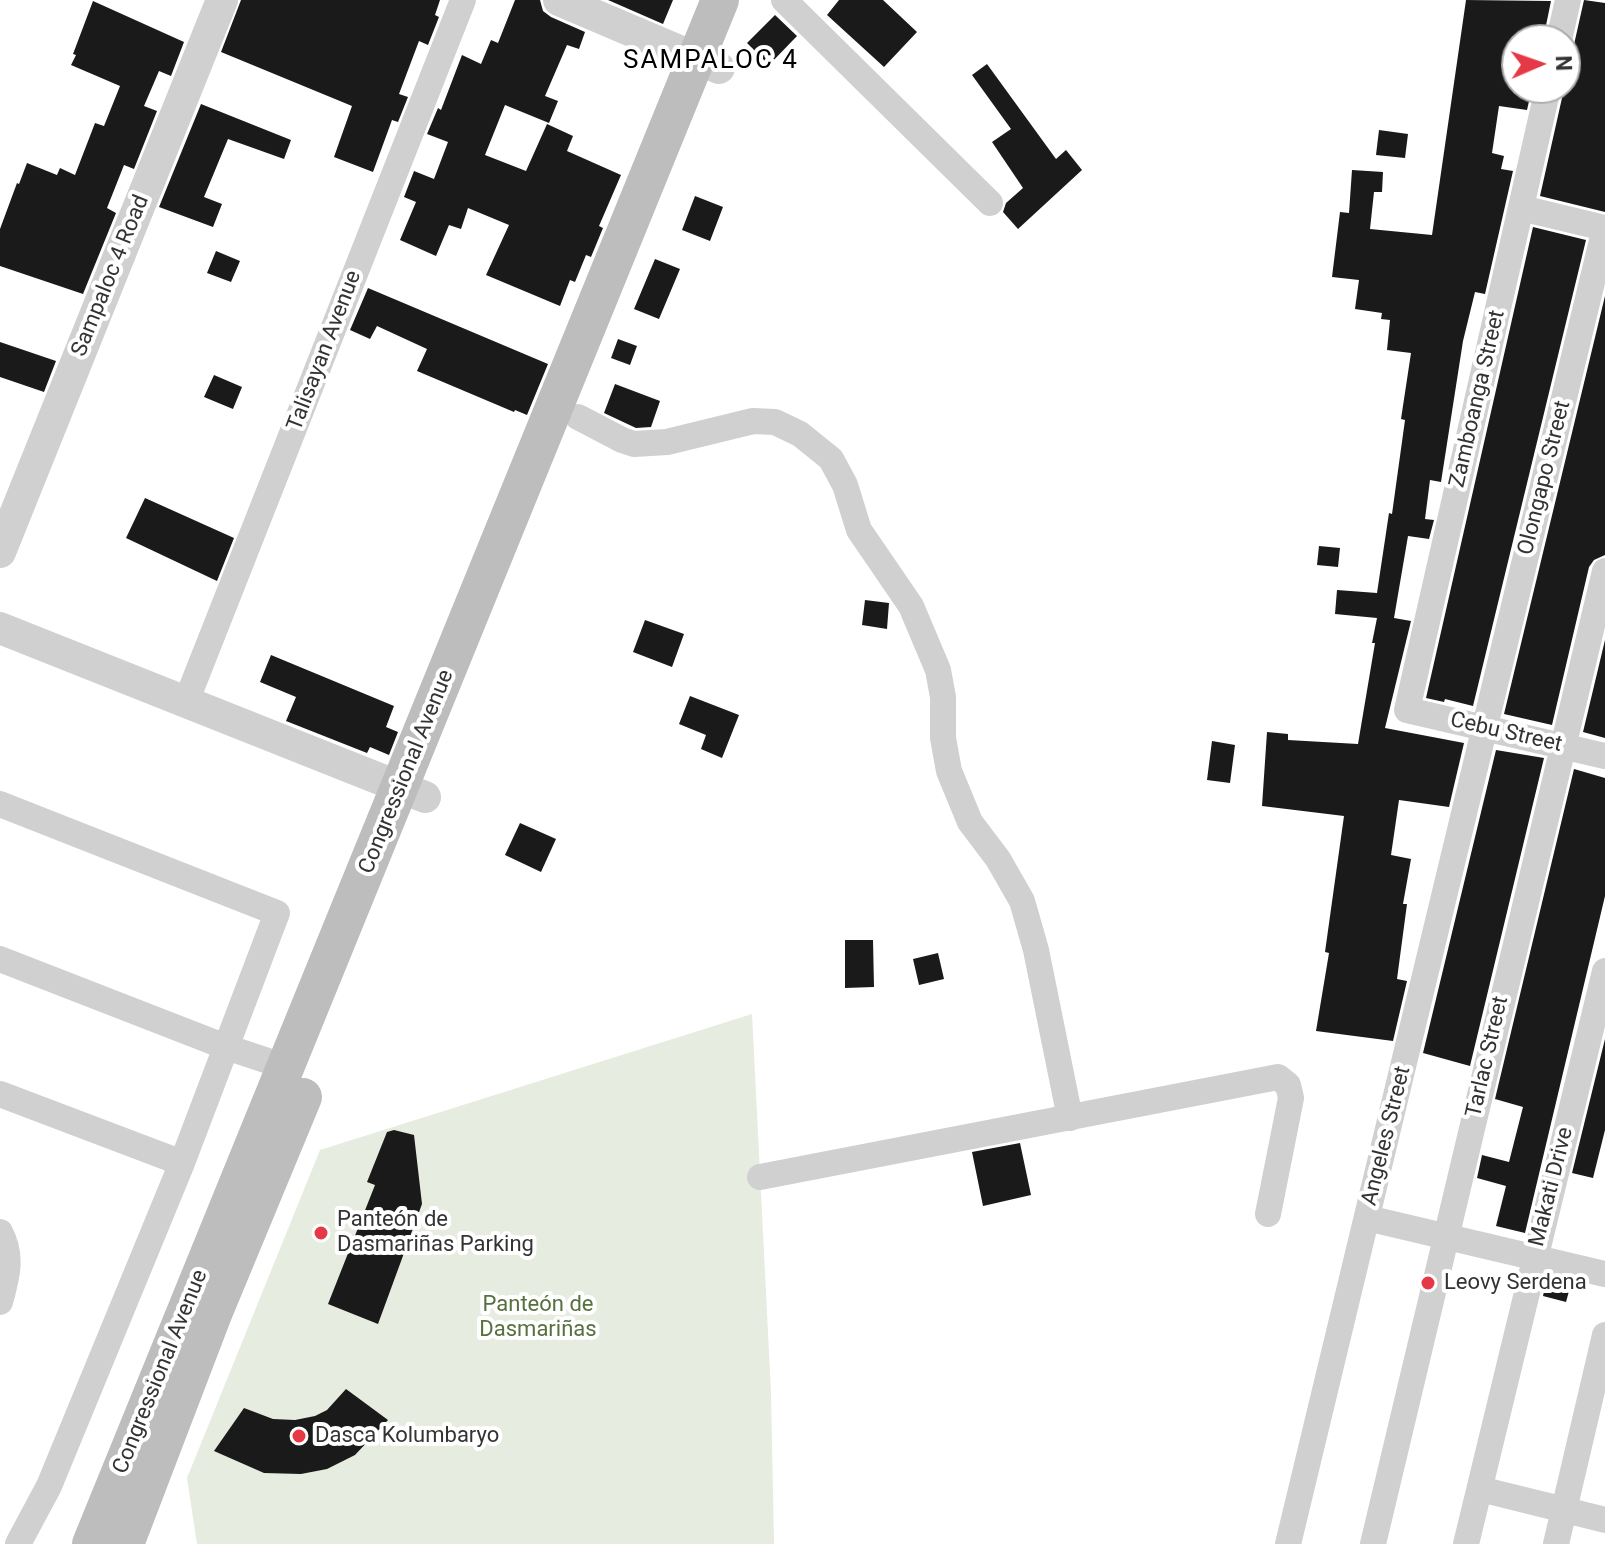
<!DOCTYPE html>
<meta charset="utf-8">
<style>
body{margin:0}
#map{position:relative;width:1605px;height:1544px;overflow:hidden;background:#fff;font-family:Roboto,sans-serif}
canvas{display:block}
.north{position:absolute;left:1501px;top:24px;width:80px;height:80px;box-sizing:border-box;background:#fff;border:2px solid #adadad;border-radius:50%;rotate:88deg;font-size:22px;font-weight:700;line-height:32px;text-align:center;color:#333}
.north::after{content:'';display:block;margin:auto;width:28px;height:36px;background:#e63946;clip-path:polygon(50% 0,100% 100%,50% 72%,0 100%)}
</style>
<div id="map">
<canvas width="1605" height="1544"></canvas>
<div class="north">N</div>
</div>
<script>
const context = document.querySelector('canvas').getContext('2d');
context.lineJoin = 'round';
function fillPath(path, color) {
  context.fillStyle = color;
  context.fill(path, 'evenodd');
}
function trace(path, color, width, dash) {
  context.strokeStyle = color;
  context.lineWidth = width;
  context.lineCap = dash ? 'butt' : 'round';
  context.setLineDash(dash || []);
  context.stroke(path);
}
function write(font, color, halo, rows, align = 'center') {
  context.font = font + ' Roboto,sans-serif';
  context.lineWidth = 8;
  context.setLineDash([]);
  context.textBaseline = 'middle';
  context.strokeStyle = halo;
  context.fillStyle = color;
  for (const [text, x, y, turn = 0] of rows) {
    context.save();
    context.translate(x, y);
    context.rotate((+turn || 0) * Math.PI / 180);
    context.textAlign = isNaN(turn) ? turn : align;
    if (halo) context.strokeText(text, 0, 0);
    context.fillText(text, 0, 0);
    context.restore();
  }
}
const green = new Path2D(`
 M 752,1014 L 771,1393 L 774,1544 L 197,1544 L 187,1478 L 320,1150 Z`);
const building = new Path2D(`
 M 241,0 L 440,0 L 435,15 L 439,17 L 428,45 L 419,41 L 399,94 L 408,97 L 398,122 L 392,120 L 373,172 L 334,157 L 352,106 L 221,52 Z
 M 515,0 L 540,0 L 543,11 L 551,17 L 585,32 L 579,49 L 567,45 L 545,96 L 558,101 L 549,123 L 505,105 L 485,155 L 526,171 L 547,124 L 573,136 L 567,151 L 621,175 L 599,226 L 603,228 L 591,257 L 586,255 L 575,282 L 570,280 L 560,306 L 486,275 L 509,225 L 468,208 L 461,229 L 449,225 L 436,256 L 400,240 L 416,202 L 404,197 L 414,171 L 434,179 L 448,142 L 427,134 L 438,108 L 441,110 L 462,55 L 481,64 L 491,40 L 498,43 Z
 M 608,0 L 673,0 L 663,24 Z
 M 839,0 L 883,0 L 917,32 L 884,67 L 827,15 Z
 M 1466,0 L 1551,1 L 1543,40 L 1517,40 L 1517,88 L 1532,88 L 1527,110 L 1499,106 L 1492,153 L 1504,156 L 1501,169 L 1513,171 L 1485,294 L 1475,292 L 1463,341 L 1441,482 L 1430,480 L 1425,519 L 1434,520 L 1429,539 L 1408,536 L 1394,618 L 1411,621 L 1385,728 L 1464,743 L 1449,807 L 1399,800 L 1391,855 L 1411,859 L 1403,904 L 1407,904 L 1397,979 L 1407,981 L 1393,1041 L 1316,1031 L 1329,953 L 1325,952 L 1344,816 L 1262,806 L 1267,732 L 1288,734 L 1288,740 L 1358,744 L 1375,643 L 1372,643 L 1377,618 L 1335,614 L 1337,590 L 1377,593 L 1389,513 L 1392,514 L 1405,420 L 1401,419 L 1411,353 L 1387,350 L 1390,320 L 1381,319 L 1382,313 L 1355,309 L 1359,280 L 1332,277 L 1340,212 L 1349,213 L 1352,170 L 1383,172 L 1382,192 L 1374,192 L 1370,229 L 1432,235 Z
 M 1584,0 L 1605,3 L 1605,212 L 1540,196 Z
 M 93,1 L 184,42 L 171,76 L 159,71 L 144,106 L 157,111 L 134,169 L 124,165 L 107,208 L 116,213 L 83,294 L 0,266 L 0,229 L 17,183 L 19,184 L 27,163 L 57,175 L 60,168 L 75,175 L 95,123 L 104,126 L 120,86 L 71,65 L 76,55 L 73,54 Z
 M 775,15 L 797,36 L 769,65 L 747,43 Z
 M 987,64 L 1056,159 L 1066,150 L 1082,170 L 1018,229 L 1003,212 L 1006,203 L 1023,188 L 992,142 L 1011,129 L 972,75 Z
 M 201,104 L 291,140 L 284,159 L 228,139 L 204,197 L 222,204 L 213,227 L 159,207 Z
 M 1379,130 L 1408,134 L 1405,158 L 1376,155 Z
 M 695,196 L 723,207 L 710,241 L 682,230 Z
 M 1533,227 L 1586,240 L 1473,706 L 1445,699 L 1444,702 L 1426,698 Z
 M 216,251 L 240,261 L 231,282 L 207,273 Z
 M 655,259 L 680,269 L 659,319 L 634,309 Z
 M 368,288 L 548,364 L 527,415 L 515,410 L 514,412 L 417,371 L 427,349 L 377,326 L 370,339 L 350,330 Z
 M 1605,296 L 1605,555 L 1594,560 L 1589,567 L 1552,725 L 1504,714 Z
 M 618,339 L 637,346 L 630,365 L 611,358 Z
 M 0,342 L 56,361 L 44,392 L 0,377 Z
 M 214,375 L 242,387 L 233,409 L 204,397 Z
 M 615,384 L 660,401 L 651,427 L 636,428 L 604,413 Z
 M 145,498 L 234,538 L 217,581 L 126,538 Z
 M 1319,546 L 1340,548 L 1338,567 L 1317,565 Z
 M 865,600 L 889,603 L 887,629 L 862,625 Z
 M 645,620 L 684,634 L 672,667 L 633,652 Z
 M 1605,640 L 1605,738 L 1583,732 Z
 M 271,655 L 394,706 L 386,727 L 398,732 L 389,755 L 370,747 L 367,753 L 286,721 L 296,697 L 260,682 Z
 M 690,696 L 739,715 L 722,758 L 701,749 L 706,735 L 679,724 Z
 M 1212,741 L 1235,745 L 1230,783 L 1207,780 Z
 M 1496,750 L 1544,758 L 1470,1066 L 1423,1053 Z
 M 1574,769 L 1605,778 L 1605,896 L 1525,1233 L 1496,1226 L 1506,1186 L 1477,1178 L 1482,1155 L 1509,1162 L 1523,1107 L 1495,1099 Z
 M 520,823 L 556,839 L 541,872 L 505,855 Z
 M 845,940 L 873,940 L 874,987 L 845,988 Z
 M 938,953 L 944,979 L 919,985 L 913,959 Z
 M 1605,1039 L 1605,1130 L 1593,1178 L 1572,1173 Z
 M 394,1130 L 414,1135 L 422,1204 L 378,1324 L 328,1304 L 375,1185 L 367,1182 L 387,1132 Z
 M 1020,1143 L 1031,1195 L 983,1206 L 972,1152 Z
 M 1547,1278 L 1571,1284 L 1566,1302 L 1543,1296 Z
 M 346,1389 L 388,1420 L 355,1455 L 327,1469 L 301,1474 L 264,1473 L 214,1451 L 244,1408 L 273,1419 L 295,1420 L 315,1416 L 327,1410 Z`);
const minor = new Path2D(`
 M 784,0 L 990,203
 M 1559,40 L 1568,0
 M 1548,88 L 1407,710 L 1605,756
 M 1521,208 L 1605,228
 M 578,417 L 622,440 L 634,444 L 667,442 L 753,421 L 775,422 L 800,434 L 831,459 L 845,485 L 859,530 L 911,606 L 938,670 L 943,697 L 943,738 L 949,771 L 970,822 L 998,859 L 1022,901 L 1036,950 L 1070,1118
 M 186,702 L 463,0
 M 0,804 L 277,913 L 182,1163 L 49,1486 L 18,1544
 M 0,959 L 226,1047 L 286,1067
 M 0,1094 L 182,1163
 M 760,1177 L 1278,1077 L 1288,1085 L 1291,1098 L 1268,1214
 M 1367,1218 L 1605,1274
 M 0,1232 C 13,1256 7,1277 0,1302
 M 1480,1489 L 1605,1520
 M 1288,1544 L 1605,228
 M 1373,1544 L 1605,571
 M 1466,1544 L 1605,971
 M 1556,1544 L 1605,1335`);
const tertiary = new Path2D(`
 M 559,0 L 719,68
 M 0,552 L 222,0
 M 0,628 L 425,797`);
const secondary = new Path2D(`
 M 91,1544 L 720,0
 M 125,1544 L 213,1314 L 303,1097`);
const markers = [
 [321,1233,8,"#e63946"],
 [1428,1283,8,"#e63946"],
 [299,1436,8,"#e63946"]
];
const streetNames = [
 ["Sampaloc 4 Road",111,276,-68],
 ["Talisayan Avenue",325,351,-69],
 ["Zamboanga Street",1478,399,-77],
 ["Olongapo Street",1545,478,-76],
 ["Cebu Street",1506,733,13],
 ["Congressional Avenue",407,772,-68],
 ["Tarlac Street",1488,1057,-77],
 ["Angeles Street",1387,1136,-76],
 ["Makati Drive",1552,1187,-76],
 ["Congressional Avenue",161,1372,-68]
];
const poiNames = [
 ["Panteón de",337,1220],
 ["Dasmariñas Parking",337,1245],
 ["Leovy Serdena",1444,1283],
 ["Dasca Kolumbaryo",315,1436]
];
const parkNames = [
 ["Panteón de",538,1305],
 ["Dasmariñas",538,1330]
];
const quarterNames = [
 ["SAMPALOC 4",711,61]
];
fillPath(green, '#e6ecdf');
fillPath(building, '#1a1a1a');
trace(minor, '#d0d0d0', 26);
trace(tertiary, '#d0d0d0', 32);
trace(secondary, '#bdbdbd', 38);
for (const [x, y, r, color] of markers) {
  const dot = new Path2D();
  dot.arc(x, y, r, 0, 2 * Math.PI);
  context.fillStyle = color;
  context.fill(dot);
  trace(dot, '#fff', 3);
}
write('22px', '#333', '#fff', streetNames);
write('22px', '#333', '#fff', poiNames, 'left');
write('22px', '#56703f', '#fff', parkNames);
context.letterSpacing = '2px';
write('26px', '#000', '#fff', quarterNames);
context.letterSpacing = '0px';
</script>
